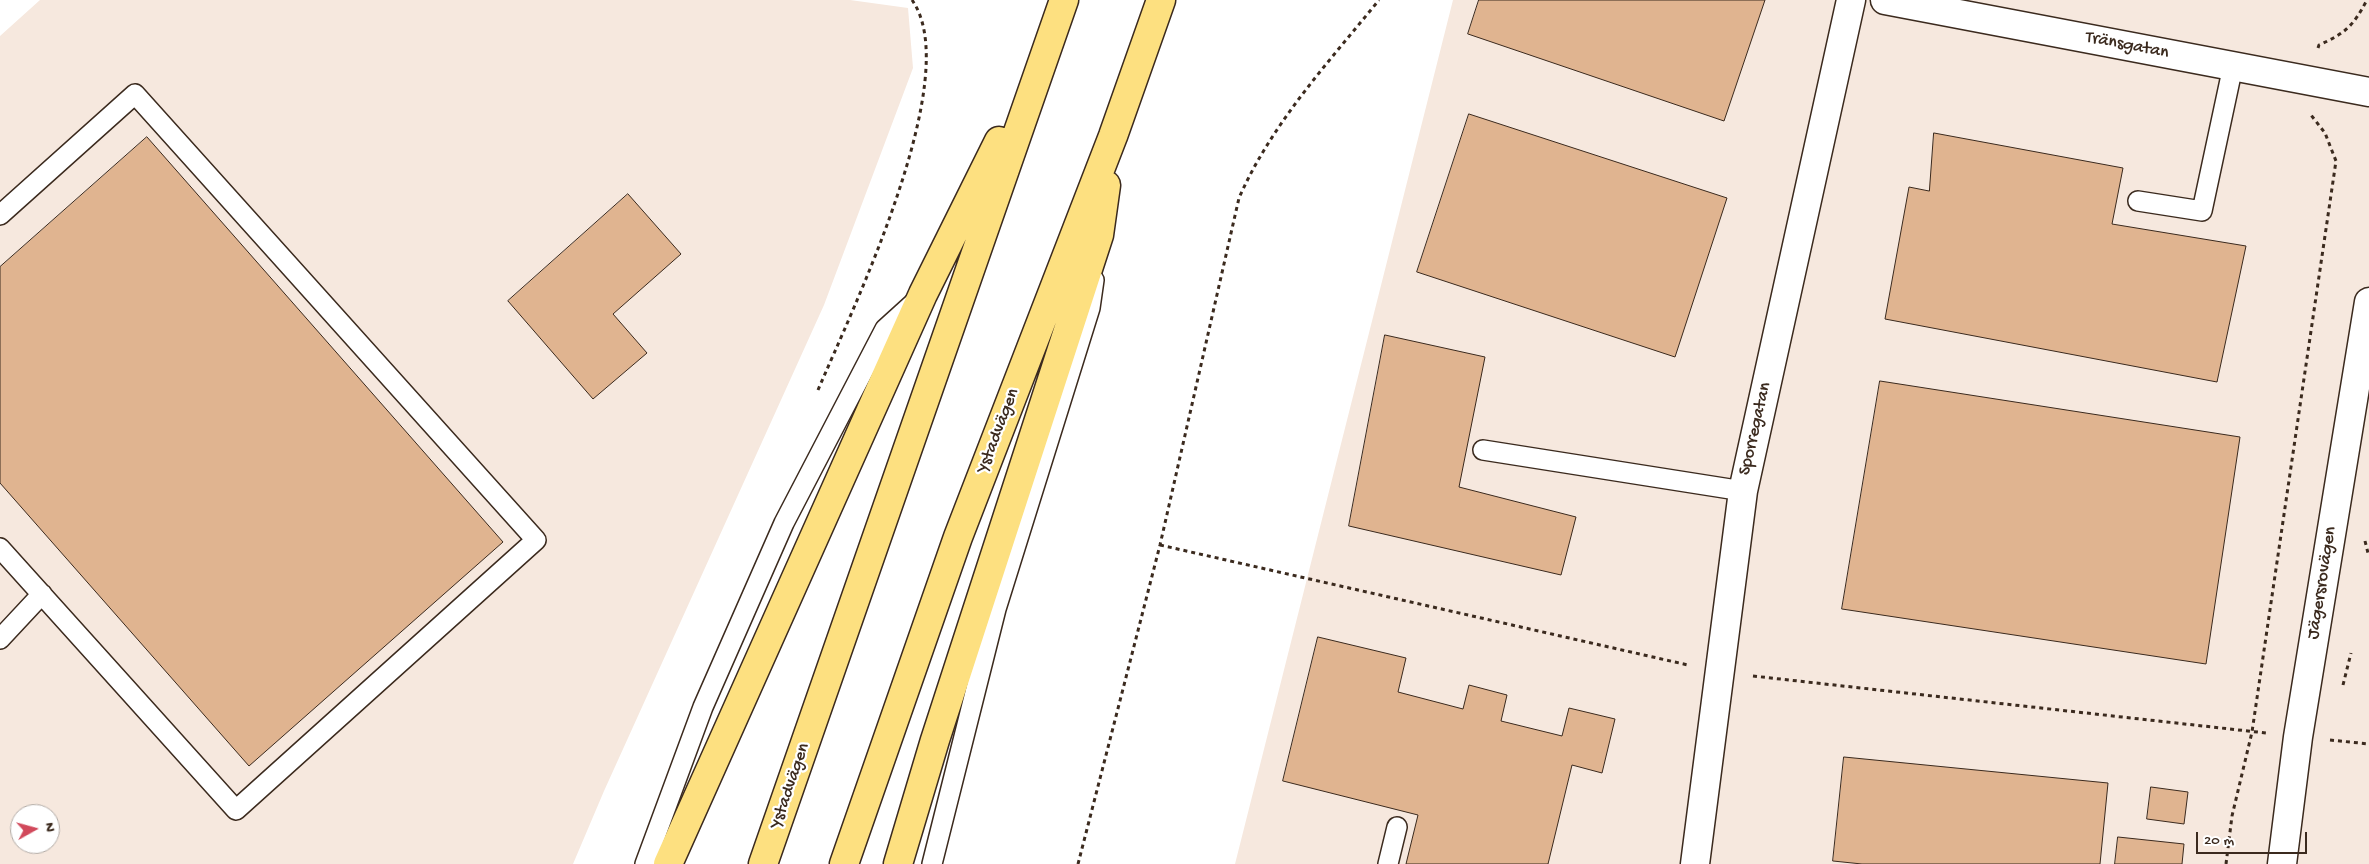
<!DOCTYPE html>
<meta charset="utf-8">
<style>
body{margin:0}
#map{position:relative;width:2369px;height:864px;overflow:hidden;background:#fff;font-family:"Gochi Hand",sans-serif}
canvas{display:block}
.north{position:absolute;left:10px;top:804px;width:50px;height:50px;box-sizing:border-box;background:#fff;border:1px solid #b1aaa5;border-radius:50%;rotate:83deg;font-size:14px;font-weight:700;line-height:20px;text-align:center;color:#3b2a1e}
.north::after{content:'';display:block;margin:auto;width:18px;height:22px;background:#d1495b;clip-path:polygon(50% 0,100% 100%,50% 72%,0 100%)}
.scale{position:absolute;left:2196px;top:832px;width:111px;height:22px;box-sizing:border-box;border:2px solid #3b2a1e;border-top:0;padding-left:6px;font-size:15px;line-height:18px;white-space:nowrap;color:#3b2a1e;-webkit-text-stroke:4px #fff;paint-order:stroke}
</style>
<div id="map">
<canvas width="2369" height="864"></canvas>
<div class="north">N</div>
<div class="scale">20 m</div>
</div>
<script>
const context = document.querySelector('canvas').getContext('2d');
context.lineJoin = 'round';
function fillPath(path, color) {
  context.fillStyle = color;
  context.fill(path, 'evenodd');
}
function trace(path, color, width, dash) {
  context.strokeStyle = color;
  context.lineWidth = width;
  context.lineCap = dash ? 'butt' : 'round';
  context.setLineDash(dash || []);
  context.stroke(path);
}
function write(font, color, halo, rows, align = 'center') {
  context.font = font + ' "Gochi Hand",sans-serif';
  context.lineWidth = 4.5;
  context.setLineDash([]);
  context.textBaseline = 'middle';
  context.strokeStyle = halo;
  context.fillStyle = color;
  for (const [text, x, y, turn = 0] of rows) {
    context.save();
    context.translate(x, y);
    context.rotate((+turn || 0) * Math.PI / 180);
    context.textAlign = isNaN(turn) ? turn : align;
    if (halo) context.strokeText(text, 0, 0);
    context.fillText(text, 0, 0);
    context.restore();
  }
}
const built = new Path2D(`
 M 40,0 L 850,0 L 908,8 L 913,68 L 824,305 L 604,791 L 573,864 L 0,864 L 0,36 ZM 20,814 L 50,814 L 50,844 L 20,844 Z
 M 1453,0 L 2369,0 L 2369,864 L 1235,864 Z`);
const building = new Path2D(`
 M 1479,0 L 1765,0 L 1724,121 L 1468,34 Z
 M 1469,114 L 1727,198 L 1675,357 L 1417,272 Z
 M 1934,133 L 2123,168 L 2112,224 L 2246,246 L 2217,382 L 1885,319 L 1909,187 L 1929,191 Z
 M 147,137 L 503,542 L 249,766 L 0,483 L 0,267 Z
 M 628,194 L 681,254 L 613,314 L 647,353 L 593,399 L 508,301 Z
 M 1385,335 L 1485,357 L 1459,487 L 1576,517 L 1561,575 L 1349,526 Z
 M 1880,381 L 2240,437 L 2206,664 L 1842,609 Z
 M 1318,637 L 1406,658 L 1398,692 L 1463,709 L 1469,685 L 1507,695 L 1501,721 L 1562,736 L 1569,708 L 1615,719 L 1602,773 L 1572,765 L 1548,864 L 1406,864 L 1418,815 L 1283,781 Z
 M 1844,757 L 2108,783 L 2100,864 L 1862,864 L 1833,861 Z
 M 2151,787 L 2188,792 L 2184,824 L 2147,819 Z
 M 2118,837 L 2184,844 L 2182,864 L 2115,864 Z`);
const path = new Path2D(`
 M 2318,48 L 2319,45 C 2346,33 2353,26 2367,0
 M 818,390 C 852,310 966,76 912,0
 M 2365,541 L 2368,553
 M 1160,545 L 1688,665
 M 1753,676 L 2266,733
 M 2343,685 L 2351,653
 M 2330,740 L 2369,744
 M 1078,864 L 1160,545 L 1239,198 C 1272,123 1328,63 1379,0
 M 2226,864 L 2232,816 L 2252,732 L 2336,161 L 2325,133 L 2311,115`);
const lane = new Path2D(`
 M 2138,201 L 2202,211 L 2233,66
 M 0,215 L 135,94 L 536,540 L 236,810 L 0,548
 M 1483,450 L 1743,491
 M 0,639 L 42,594
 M 645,864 L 703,707 L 784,523 L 885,329 L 917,300
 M 932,864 L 996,609 L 1090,308 L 1094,280
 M 1388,864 L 1397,827`);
const street = new Path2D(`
 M 1885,0 L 2369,92
 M 1695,864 L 1743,491 L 1851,0`);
const secondary = new Path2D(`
 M 2282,864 L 2298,737 L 2369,302`);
const highway = new Path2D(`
 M 668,864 L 923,294 L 999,141
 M 763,864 L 1064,0
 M 844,864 L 958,537 L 1113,136 L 1161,0
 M 898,864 L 935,740 L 1099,235 L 1106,185`);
const streetNames = [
 ["Tränsgatan",2127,46,11],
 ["Sporregatan",1756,429,-77],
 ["Ystadvägen",999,431,-69],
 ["Jägersrovägen",2323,583,-81],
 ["Ystadvägen",791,786,-71]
];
fillPath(built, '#f6e8de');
fillPath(building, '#e0b490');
trace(building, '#3b2a1e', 1);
trace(lane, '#3b2a1e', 22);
trace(street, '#3b2a1e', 31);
trace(secondary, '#3b2a1e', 31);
trace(highway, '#3b2a1e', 31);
trace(path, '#3b2a1e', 3, [4, 4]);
trace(lane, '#fff', 19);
trace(street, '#fff', 28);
trace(secondary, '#fff', 28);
trace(highway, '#fde080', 28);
write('18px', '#3b2a1e', '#fff', streetNames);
</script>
